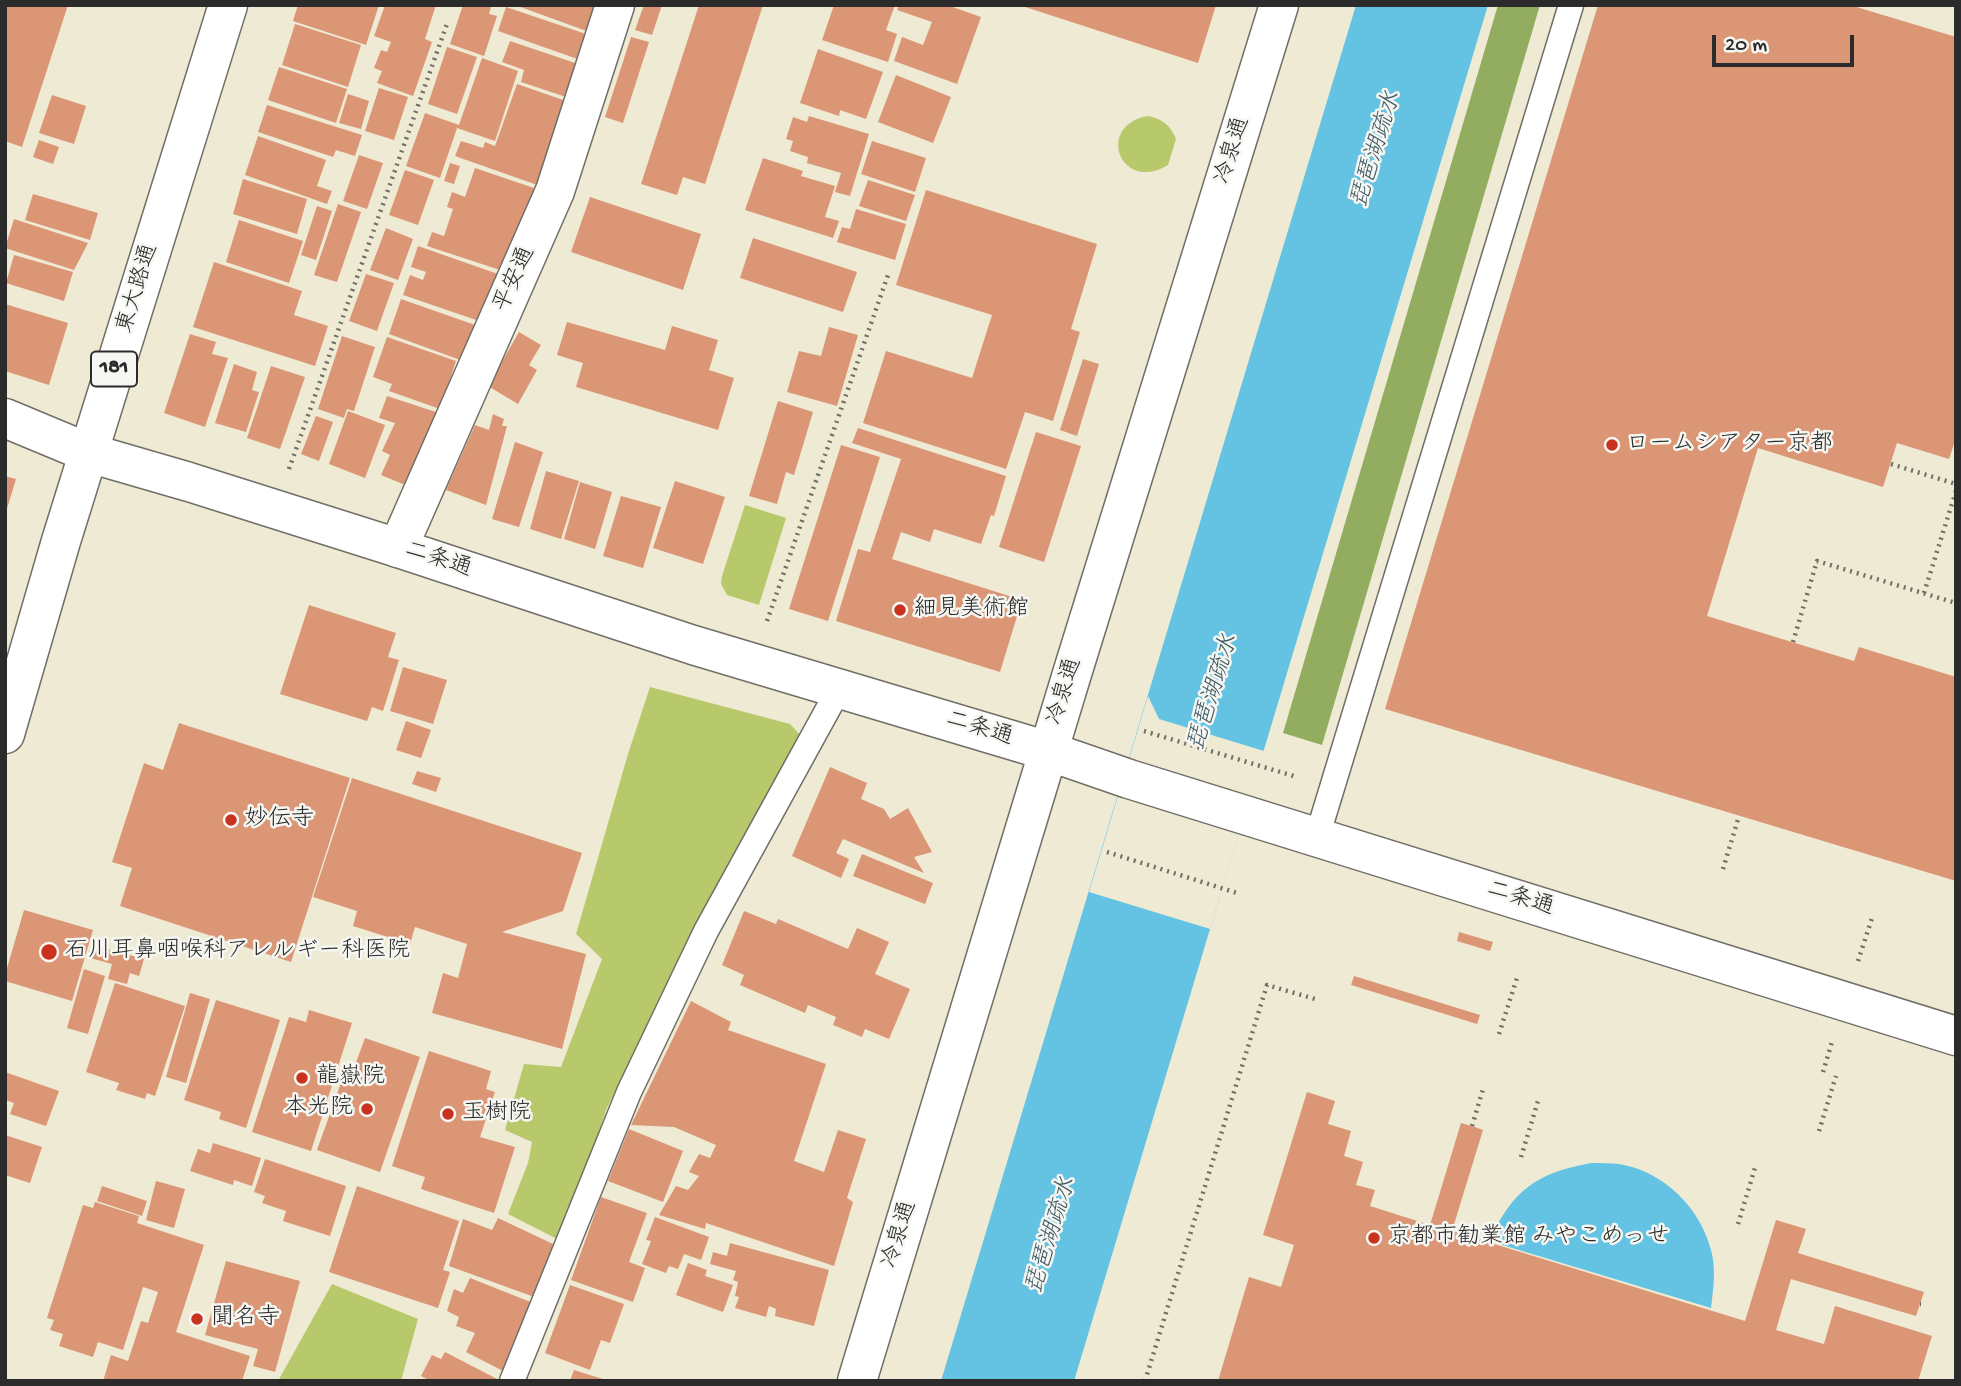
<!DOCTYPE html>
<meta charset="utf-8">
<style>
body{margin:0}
#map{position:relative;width:1961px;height:1386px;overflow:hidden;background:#efead4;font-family:"Gochi Hand",sans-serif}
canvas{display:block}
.frame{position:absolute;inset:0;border:7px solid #2b2b2b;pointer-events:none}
.scale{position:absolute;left:1712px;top:35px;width:142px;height:32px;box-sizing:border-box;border:4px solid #2b2b2b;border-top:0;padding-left:9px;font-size:21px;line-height:24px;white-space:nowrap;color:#2b2b2b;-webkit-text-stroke:5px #f6f6f2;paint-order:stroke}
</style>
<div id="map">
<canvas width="1961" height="1386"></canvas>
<div class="frame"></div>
<div class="scale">20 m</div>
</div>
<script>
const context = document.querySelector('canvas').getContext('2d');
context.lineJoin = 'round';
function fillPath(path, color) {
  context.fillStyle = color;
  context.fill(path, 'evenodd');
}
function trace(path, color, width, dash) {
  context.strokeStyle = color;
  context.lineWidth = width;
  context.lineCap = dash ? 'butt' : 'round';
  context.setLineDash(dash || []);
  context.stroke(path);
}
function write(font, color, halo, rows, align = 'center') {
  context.font = font + ' "Gochi Hand","Klee One",sans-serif';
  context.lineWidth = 5;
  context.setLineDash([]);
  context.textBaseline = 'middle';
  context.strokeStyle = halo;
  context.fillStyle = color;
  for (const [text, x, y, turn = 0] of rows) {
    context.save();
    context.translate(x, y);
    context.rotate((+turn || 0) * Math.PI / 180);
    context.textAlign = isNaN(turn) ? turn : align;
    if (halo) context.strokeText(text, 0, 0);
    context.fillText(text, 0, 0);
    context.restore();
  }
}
const green = new Path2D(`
 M 1148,116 C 1163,119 1170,125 1176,139 L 1168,165 C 1120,194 1095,125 1148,116 Z
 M 745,505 L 786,518 L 759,605 L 727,595 L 721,584 L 722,576 Z
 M 650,687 L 790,724 L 803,738 L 694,927 L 606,1110 L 563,1242 L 508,1214 L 528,1163 L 532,1142 L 505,1130 L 524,1064 L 561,1067 L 602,959 L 576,934 L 628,754 Z
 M 332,1284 L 418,1319 L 401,1381 L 278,1381 Z`);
const forest = new Path2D(`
 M 1498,5 L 1540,5 L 1322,745 L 1283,733 Z`);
const water = new Path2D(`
 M 1356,5 L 1488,5 L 1074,1381 L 941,1381 Z
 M 1591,1163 C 1600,1163 1610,1163 1619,1164 C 1664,1171 1702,1209 1712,1254 C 1716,1272 1713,1290 1711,1308 L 1489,1241 C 1513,1190 1536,1173 1591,1163 Z`);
const pier = new Path2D(`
 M 1148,696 L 1159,719 L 1264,751 L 1210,929 L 1089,892 Z`);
const building = new Path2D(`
 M 5,5 L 68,5 L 22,147 L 5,141 Z
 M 298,5 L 379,5 L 366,45 L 293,21 Z
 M 385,5 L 436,5 L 425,39 L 432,42 L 413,96 L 377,83 L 382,71 L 374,68 L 381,50 L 387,52 L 391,42 L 374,36 Z
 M 463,5 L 486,5 L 491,7 L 489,14 L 497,16 L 484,56 L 450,44 Z
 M 515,5 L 602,5 L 592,33 Z
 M 644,5 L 662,5 L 652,35 L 635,30 Z
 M 699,5 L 763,5 L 705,184 L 683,177 L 677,195 L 641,184 Z
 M 834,5 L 895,5 L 886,30 L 897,34 L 888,62 L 822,40 Z
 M 899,5 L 947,5 L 981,17 L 957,84 L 894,61 L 902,37 L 923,45 L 932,22 L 897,10 Z
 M 1019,5 L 1216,5 L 1198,63 Z
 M 1598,5 L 1850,5 L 1956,37 L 1956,438 L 1949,459 L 1897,443 L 1883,487 L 1758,448 L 1707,616 L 1854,661 L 1859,647 L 1956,677 L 1956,881 L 1385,709 Z
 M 506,7 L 595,37 L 586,62 L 498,31 Z
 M 295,24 L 361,45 L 348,87 L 282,65 Z
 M 631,37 L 649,42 L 623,123 L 605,117 Z
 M 510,41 L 584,66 L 572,99 L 521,82 L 524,70 L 502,62 Z
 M 447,47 L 477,57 L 457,114 L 428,104 Z
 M 818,49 L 883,72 L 866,119 L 840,110 L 839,116 L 800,103 Z
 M 482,58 L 518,71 L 495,141 L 457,128 L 440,178 L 406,166 L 425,113 L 459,125 Z
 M 279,67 L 347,89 L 336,123 L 268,100 Z
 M 896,75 L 951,97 L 933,143 L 878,122 Z
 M 517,84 L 569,102 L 540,186 L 455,156 L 461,141 L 483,148 L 485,142 L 495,146 Z
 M 379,88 L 408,97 L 394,140 L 365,131 Z
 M 348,94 L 369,101 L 361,129 L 339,123 Z
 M 52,95 L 86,106 L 74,144 L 39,133 Z
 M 267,105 L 362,135 L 355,156 L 336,150 L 333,157 L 258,132 Z
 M 809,116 L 869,134 L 850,196 L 835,192 L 841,173 L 807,163 L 808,157 L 790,151 L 793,141 L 786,139 L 793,117 L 807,122 Z
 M 258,136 L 326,160 L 317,186 L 332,191 L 327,204 L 245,175 Z
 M 39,140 L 59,147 L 53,164 L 33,157 Z
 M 872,141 L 926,158 L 915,192 L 861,174 Z
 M 359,155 L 383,163 L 367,209 L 343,201 Z
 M 763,158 L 803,171 L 801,176 L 835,186 L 825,217 L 839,221 L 833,238 L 745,210 Z
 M 450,163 L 460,166 L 454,184 L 444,181 Z
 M 475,168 L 534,188 L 516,243 L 503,271 L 427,246 L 432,232 L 444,236 L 453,209 L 447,207 L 452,192 L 465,197 Z
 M 405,170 L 434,180 L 418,225 L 389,215 Z
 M 243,179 L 307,199 L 297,234 L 233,214 Z
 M 868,180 L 915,195 L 906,221 L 859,206 Z
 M 926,190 L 1097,244 L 1071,329 L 1080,332 L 1053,421 L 1025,412 L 1006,469 L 863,423 L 886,351 L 972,378 L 992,315 L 896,285 Z
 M 33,194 L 98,213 L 90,240 L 25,220 Z
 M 590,197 L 701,234 L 683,290 L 571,252 Z
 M 338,204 L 361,212 L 337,282 L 314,275 Z
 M 317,206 L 332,211 L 316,260 L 301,255 Z
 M 856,209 L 906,224 L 895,260 L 837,242 L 842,227 L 850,229 Z
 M 14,219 L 88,243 L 74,270 L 5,248 Z
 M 239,220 L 303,241 L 289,283 L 226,262 Z
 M 386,228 L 413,239 L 398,280 L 370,270 Z
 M 753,238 L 857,272 L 843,312 L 740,278 Z
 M 418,246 L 498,274 L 482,322 L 403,295 L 410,275 L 423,280 L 426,272 L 411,267 Z
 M 14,255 L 73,272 L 64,301 L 6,283 Z
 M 214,262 L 302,291 L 294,315 L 328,326 L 315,366 L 193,327 Z
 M 366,274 L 394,283 L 377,331 L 349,321 Z
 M 401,299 L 475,325 L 463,361 L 389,334 Z
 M 5,304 L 68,323 L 49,385 L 5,371 Z
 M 567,322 L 665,350 L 672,326 L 718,340 L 709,370 L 734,378 L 718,430 L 576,387 L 583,363 L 557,355 Z
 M 829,327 L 858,335 L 837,406 L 787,392 L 799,351 L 821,356 Z
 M 519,332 L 541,345 L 529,365 L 537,370 L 518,404 L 488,386 Z
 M 190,334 L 216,342 L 212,354 L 228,358 L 205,427 L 164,413 Z
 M 342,336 L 375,347 L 354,411 L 347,409 L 344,418 L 318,409 Z
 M 387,337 L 456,361 L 440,409 L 389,391 L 392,384 L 373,377 Z
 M 1083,359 L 1099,364 L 1077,436 L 1060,430 Z
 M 234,364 L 257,372 L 252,390 L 259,392 L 246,432 L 215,423 Z
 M 271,366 L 305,377 L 280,449 L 247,438 Z
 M 387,396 L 442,414 L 410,487 L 381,475 L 390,455 L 382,451 L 395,423 L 379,418 Z
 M 778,401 L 813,412 L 794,475 L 786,472 L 777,504 L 749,496 Z
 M 348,411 L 385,425 L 365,478 L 329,464 Z
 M 493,414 L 504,419 L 502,426 L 507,426 L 486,505 L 446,490 L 475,425 L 489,430 Z
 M 316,416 L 333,422 L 319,461 L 301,454 Z
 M 858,428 L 1006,476 L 994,516 L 991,515 L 981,544 L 934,529 L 930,542 L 901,532 L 892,559 L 1022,600 L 1000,672 L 836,621 L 858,549 L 870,552 L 901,459 L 852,443 Z
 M 1036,432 L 1081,446 L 1044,562 L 999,547 Z
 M 515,442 L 543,452 L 519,527 L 492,519 Z
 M 841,445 L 880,457 L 828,621 L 789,609 Z
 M 546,471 L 579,481 L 561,539 L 530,529 Z
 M 5,476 L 16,479 L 6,512 L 5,512 Z
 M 675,481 L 725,497 L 703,564 L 653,548 Z
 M 580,482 L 612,492 L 595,549 L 564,539 Z
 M 621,496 L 661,507 L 643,568 L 603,556 Z
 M 309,605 L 396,633 L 388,657 L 399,660 L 383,711 L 372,707 L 367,721 L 280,694 Z
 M 403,667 L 447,680 L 433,724 L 390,711 Z
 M 406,721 L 431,730 L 421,758 L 396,750 Z
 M 179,723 L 350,778 L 291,962 L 120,906 L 132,868 L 112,862 L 144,763 L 163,770 Z
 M 830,767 L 867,783 L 861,799 L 884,809 L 890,819 L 908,808 L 932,852 L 914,857 L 924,873 L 843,839 L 836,853 L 849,859 L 841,878 L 792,856 Z
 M 417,771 L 441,778 L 436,792 L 412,784 Z
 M 352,778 L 582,853 L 563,911 L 502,932 L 586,954 L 562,1049 L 432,1013 L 443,973 L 458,978 L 467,944 L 415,927 L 410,944 L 353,926 L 357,911 L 313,897 Z
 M 862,854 L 933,883 L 925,904 L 853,876 Z
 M 24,910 L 93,930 L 72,1001 L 5,981 L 5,975 Z
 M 744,911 L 776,924 L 778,919 L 848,949 L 857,928 L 889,942 L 875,974 L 910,989 L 889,1039 L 865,1029 L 862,1037 L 833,1025 L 836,1017 L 808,1005 L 805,1013 L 740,985 L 744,975 L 722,965 Z
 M 1459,932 L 1493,942 L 1490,951 L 1457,941 Z
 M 93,945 L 144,959 L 139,976 L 130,973 L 127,984 L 108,979 L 112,964 L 90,958 Z
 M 84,969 L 105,976 L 88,1034 L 67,1028 Z
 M 1354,976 L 1480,1015 L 1477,1024 L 1351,985 Z
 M 115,983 L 185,1006 L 155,1096 L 147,1093 L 145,1099 L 116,1090 L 119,1083 L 86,1072 Z
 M 190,993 L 210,999 L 186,1083 L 166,1077 Z
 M 216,1000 L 280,1020 L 246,1128 L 219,1119 L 221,1112 L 184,1100 Z
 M 691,1001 L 731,1022 L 728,1030 L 826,1064 L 794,1161 L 824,1172 L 838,1130 L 866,1139 L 847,1198 L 853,1202 L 834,1266 L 706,1223 L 705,1229 L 659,1215 L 676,1186 L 688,1190 L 699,1176 L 689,1172 L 699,1154 L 710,1158 L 716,1145 L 674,1127 L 631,1125 Z
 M 309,1010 L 352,1023 L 311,1151 L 252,1132 L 289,1017 L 306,1022 Z
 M 365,1038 L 420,1057 L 380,1172 L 317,1150 L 347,1066 L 354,1068 Z
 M 429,1051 L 491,1071 L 486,1089 L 495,1092 L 480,1137 L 515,1147 L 494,1213 L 421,1189 L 425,1177 L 392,1166 Z
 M 5,1072 L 59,1091 L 46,1126 L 10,1114 L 14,1103 L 5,1100 Z
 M 1307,1092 L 1335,1101 L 1328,1124 L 1351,1131 L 1344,1156 L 1363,1162 L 1356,1185 L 1375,1190 L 1370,1206 L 1430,1225 L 1461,1123 L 1472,1126 L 1483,1130 L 1452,1231 L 1745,1321 L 1776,1220 L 1806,1229 L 1798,1253 L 1924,1292 L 1916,1316 L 1791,1279 L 1776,1330 L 1824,1344 L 1835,1306 L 1932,1336 L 1918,1381 L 1218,1381 L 1249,1277 L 1281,1287 L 1294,1245 L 1263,1235 Z
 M 629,1129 L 683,1151 L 663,1202 L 608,1181 Z
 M 5,1135 L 42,1147 L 30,1183 L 5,1175 Z
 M 213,1143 L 261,1158 L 252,1186 L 234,1180 L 233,1185 L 190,1171 L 198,1149 L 210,1153 Z
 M 265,1159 L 346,1186 L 330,1236 L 283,1221 L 286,1211 L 262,1203 L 265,1196 L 254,1192 Z
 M 156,1181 L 185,1189 L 174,1228 L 146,1220 Z
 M 102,1186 L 147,1201 L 142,1216 L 97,1201 Z
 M 357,1186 L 459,1221 L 443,1270 L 450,1272 L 438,1308 L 329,1272 Z
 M 601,1197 L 647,1213 L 629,1262 L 645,1268 L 633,1302 L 571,1280 Z
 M 95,1202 L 139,1216 L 137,1223 L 204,1245 L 176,1332 L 250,1356 L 242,1381 L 103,1381 L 111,1355 L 128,1361 L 141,1321 L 148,1323 L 158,1292 L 143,1287 L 123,1350 L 98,1342 L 93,1357 L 59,1346 L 63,1334 L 50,1330 L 54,1320 L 47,1318 L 83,1205 L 93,1208 Z
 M 655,1217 L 709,1237 L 701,1260 L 684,1254 L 678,1269 L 669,1266 L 666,1273 L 642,1264 L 651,1241 L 646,1240 Z
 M 498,1218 L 553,1244 L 537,1298 L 449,1266 L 463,1219 L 492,1230 Z
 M 730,1243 L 829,1270 L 814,1326 L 775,1316 L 776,1309 L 769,1306 L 766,1317 L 735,1308 L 739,1297 L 735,1296 L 738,1282 L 733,1280 L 736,1271 L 710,1264 L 713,1252 L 727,1256 Z
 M 226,1261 L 300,1281 L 275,1372 L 253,1366 L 258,1349 L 205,1335 Z
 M 688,1263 L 707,1270 L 705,1276 L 733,1285 L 723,1312 L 676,1295 Z
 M 470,1278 L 533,1303 L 509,1374 L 466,1352 L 475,1333 L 456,1326 L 459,1317 L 447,1311 L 454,1289 L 463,1293 Z
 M 570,1285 L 624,1304 L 610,1343 L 601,1340 L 590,1370 L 545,1353 Z
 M 445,1352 L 501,1381 L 431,1381 L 421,1376 L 432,1355 L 441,1359 Z
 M 574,1370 L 606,1380 L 606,1381 L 570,1381 Z`);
const path = new Path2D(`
 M 1891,464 L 1956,484
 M 289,469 L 448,21
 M 1924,593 L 1956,491
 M 767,621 L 888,275
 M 1793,642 L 1817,561 L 1956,603
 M 1144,731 L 1297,777
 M 1107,852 L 1237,893
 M 1723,869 L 1739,816
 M 1858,961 L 1873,915
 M 1499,1034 L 1517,978
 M 1823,1072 L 1832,1042
 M 1472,1126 L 1484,1086
 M 1819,1131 L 1836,1076
 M 1521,1157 L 1538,1101
 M 1738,1224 L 1755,1168
 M 1920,1304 L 1921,1304
 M 1145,1381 L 1267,985 L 1315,999`);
const service = new Path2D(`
 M 1317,837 L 1571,5
 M 512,1381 L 629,1092 L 706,931 L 839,689`);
const minor = new Path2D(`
 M 398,548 L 555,191 L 615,5`);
const tertiary = new Path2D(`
 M 5,418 L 89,453 L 189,482 L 398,548 L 693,645 L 1048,751 L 1129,779 L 1956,1036
 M 857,1381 L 1071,677 L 1279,5`);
const primary = new Path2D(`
 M 5,734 L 61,541 L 228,5`);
const markers = [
 [1612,445,7,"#c8321e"],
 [900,610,7,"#c8321e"],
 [231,820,7,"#c8321e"],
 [49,952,9,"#c8321e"],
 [302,1078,7,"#c8321e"],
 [367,1109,7,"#c8321e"],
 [448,1114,7,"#c8321e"],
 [1374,1238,7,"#c8321e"],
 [197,1319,7,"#c8321e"]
];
const shields = [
 [114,369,46]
];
const shieldNames = [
 ["181",114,369]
];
const streetNames = [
 ["冷泉通",1234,151,-73],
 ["平安通",516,280,-66],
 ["東大路通",139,289,-73],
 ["二条通",438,561,18],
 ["冷泉通",1066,692,-73],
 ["二条通",979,730,17],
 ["二条通",1520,900,17],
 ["冷泉通",901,1235,-73]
];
const poiNames = [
 ["ロームシアター京都",1626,445],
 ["細見美術館",914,610],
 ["妙伝寺",245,820],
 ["石川耳鼻咽喉科アレルギー科医院",65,952],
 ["龍嶽院",316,1078],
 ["本光院",353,1109,"right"],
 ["玉樹院",462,1114],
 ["京都市勧業館 みやこめっせ",1388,1238],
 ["聞名寺",211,1319]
];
const waterNames = [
 ["琵琶湖疏水",1378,150,-73],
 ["琵琶湖疏水",1215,693,-73],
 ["琵琶湖疏水",1053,1236,-73]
];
fillPath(green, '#b8c96c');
fillPath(forest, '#92ad60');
fillPath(water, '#64c3e2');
fillPath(pier, '#efead4');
fillPath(building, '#db9676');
trace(service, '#706e66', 27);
trace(minor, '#706e66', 41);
trace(tertiary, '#706e66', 41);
trace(primary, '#706e66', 41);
trace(path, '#706e66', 4.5, [2, 5]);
trace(service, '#fff', 24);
trace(minor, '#fff', 38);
trace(tertiary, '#fff', 38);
trace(primary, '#fff', 38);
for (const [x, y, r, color] of markers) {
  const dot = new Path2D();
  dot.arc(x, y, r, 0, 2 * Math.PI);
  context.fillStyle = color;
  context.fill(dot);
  trace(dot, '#f6f6f2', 2.5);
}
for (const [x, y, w] of shields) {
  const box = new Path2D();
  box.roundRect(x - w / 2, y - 17.5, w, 35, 5);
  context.fillStyle = '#f6f6f2';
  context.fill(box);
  trace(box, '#2b2b2b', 2);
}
write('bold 21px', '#2b2b2b', null, shieldNames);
write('23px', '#2b2b2b', '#f6f6f2', streetNames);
write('23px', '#2b2b2b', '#f6f6f2', poiNames, 'left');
write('italic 24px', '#3c5962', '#f6f6f2', waterNames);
</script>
